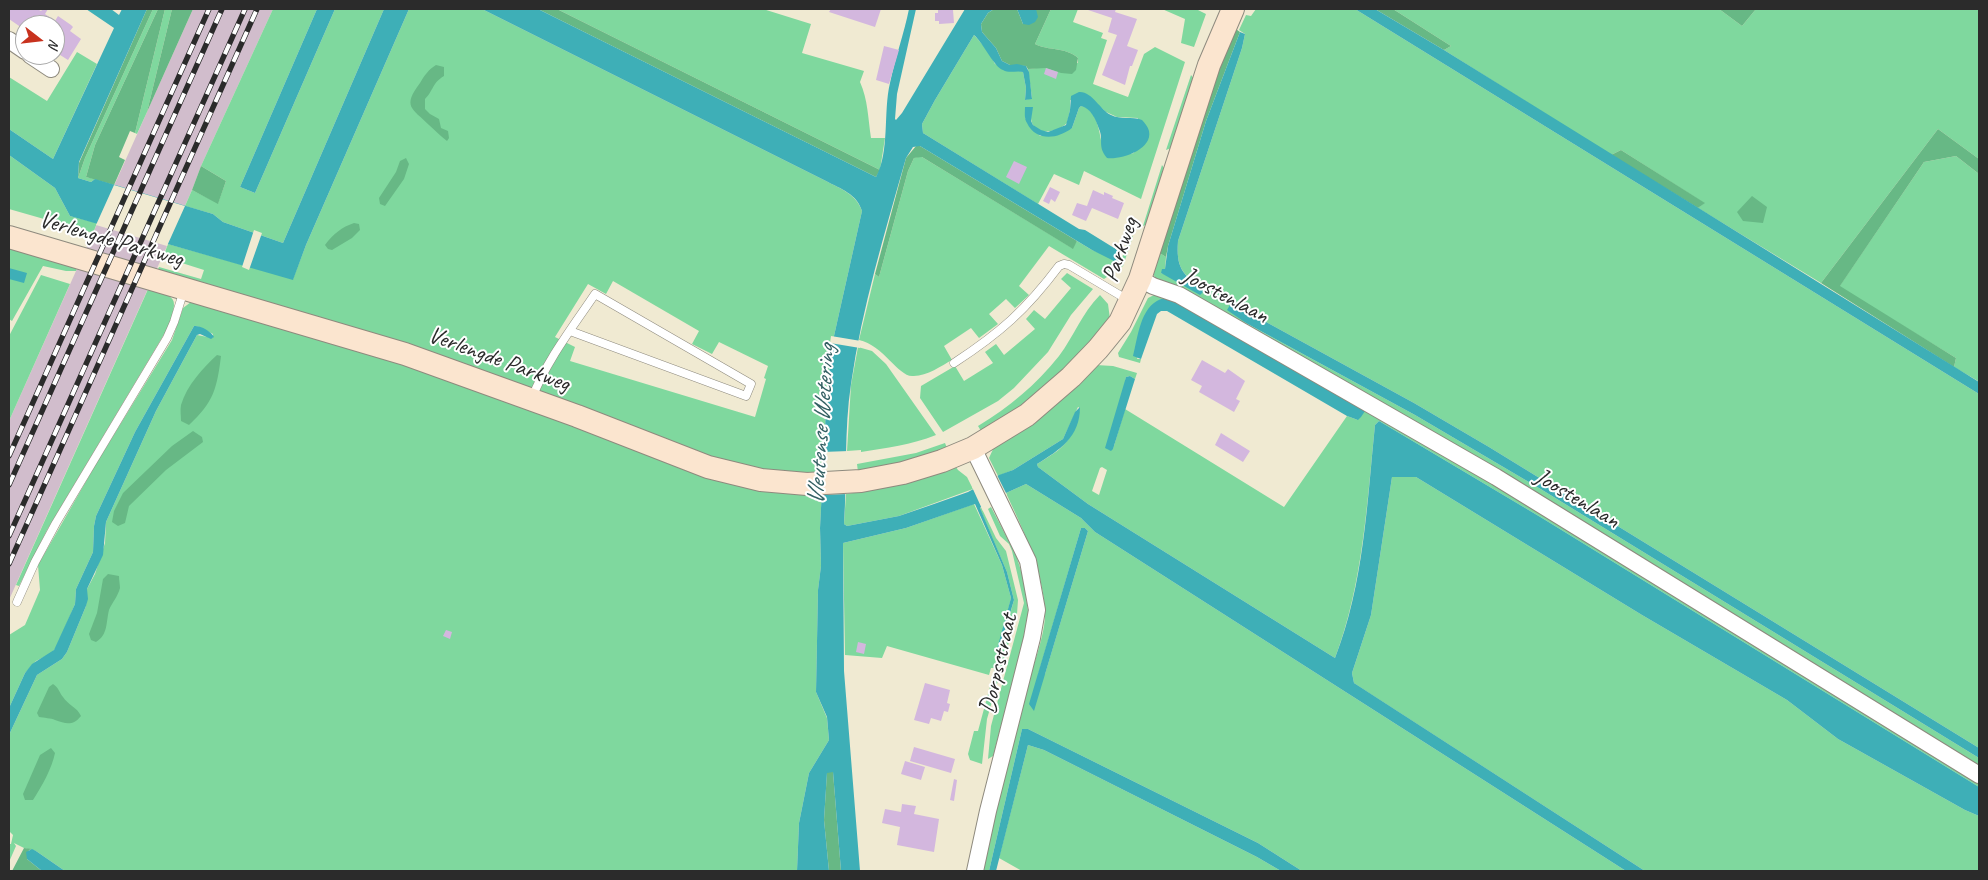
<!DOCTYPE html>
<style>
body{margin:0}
#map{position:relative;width:1988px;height:880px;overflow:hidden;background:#f0ead2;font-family:Caveat,sans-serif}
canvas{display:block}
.frame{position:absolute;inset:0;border:10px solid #2b2b2b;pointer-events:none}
.north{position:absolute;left:15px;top:15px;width:50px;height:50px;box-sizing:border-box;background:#fff;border:1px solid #aaa;border-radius:50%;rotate:106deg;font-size:14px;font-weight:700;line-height:20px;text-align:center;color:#2b2b2b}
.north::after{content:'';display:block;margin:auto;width:18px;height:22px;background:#c8321e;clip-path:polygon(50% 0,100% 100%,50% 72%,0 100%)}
</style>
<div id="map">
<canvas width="1988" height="880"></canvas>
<div class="frame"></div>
<div class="north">N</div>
</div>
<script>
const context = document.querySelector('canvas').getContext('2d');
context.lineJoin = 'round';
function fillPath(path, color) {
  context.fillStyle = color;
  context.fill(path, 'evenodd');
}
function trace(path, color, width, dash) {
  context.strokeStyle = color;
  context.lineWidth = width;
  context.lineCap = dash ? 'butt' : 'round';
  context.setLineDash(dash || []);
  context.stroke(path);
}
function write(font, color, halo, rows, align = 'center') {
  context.font = font + ' Caveat,sans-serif';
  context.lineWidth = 4;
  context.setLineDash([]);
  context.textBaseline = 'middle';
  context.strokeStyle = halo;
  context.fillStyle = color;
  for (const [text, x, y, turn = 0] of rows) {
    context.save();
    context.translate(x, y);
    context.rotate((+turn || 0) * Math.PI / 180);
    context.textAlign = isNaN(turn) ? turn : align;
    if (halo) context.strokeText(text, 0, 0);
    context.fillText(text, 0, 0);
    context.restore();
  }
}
const industrial = new Path2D(`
 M 193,9 L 273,9 L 201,166 L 192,190 L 9,600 L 9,421 Z`);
const green = new Path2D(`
 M 153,9 L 158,9 L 95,145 L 86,177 L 95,179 L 91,182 L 78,178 L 85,158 Z
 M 165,9 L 172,9 L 147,112 L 137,134 L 135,133 Z
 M 273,9 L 317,9 L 240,187 L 255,193 L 335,9 L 384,9 L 283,243 L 223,222 L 213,214 L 185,206 L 192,190 L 218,203 L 226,181 L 201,166 Z
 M 409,9 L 482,9 L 826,181 C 841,189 856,194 862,211 L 834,336 L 827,388 L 820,528 L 821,566 L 818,590 L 816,692 L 827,718 L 829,740 L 809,773 L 799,823 L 797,871 L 65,871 L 36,851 L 24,848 L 14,843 L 16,846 L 9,862 L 9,844 L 11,844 L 13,835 L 9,831 L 9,735 L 37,675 L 62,659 L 67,652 L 86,606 L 87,589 L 95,574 L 105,543 L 106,522 L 156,411 L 197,335 L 213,338 L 213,334 L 197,326 L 194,326 L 135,432 L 96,516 L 94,526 L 93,552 L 76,589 L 75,604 L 57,646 L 52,653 L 36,661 L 25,673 L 9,708 L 9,635 L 25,625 L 40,590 L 38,565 L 96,464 L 172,340 L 183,308 L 191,302 L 157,272 L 159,267 L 201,279 L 204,270 L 163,257 L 168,244 L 293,279 L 306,245 ZM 613,281 L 699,331 L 692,344 L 712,354 L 719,342 L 768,366 L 764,378 L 766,379 L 755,417 L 570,361 L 575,347 L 555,337 L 588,284 L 606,294 Z
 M 557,9 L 763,9 L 811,24 L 802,53 L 864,71 L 860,82 C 868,100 868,118 871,138 L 885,138 L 880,170 Z
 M 1051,9 L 1078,9 L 1073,22 L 1103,33 L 1101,38 L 1107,40 L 1093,84 L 1128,97 L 1144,54 L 1155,47 L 1185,62 L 1141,199 L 1084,171 L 1079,185 L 1054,174 L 1038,204 L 923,133 L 922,124 L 935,100 L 974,35 L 989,52 L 995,64 L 1023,72 L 1026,88 L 1025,100 L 1032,98 L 1028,69 L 1078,63 L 1078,58 C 1066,47 1049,51 1035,44 ZM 1070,100 L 1098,105 L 1106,112 L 1117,117 L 1138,118 L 1134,153 L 1129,154 L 1101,140 C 1099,128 1095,108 1081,106 L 1079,108 L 1072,128 L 1040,136 L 1025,118 L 1025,108 L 1032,107 C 1032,111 1030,118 1032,123 C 1038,137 1059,131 1067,123 L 1070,110 Z
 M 1162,9 L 1196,9 L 1206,14 L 1194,47 L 1181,43 L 1185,19 Z
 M 1256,9 L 1355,9 L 1979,394 L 1979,748 L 1489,447 L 1414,403 L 1246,311 L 1230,305 L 1246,323 L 1415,415 L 1539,488 L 1979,758 L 1979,770 L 1156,280 L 1153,273 L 1158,252 L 1166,257 L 1165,270 L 1161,273 L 1202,288 C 1182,274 1176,267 1178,241 L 1242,48 L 1245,34 L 1239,30 L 1246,15 L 1251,16 Z
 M 1393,9 L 1719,9 L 1742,26 L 1756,9 L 1979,9 L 1979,159 L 1938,129 L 1821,283 L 1698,208 L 1704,203 L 1621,150 L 1611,155 L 1444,50 L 1451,46 Z
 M 77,52 L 97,64 L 53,159 L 9,129 L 9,77 L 47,101 Z
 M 1191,75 L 1196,81 L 1174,147 L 1166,150 Z
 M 9,155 L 55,188 L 70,216 L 97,223 L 93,233 L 9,209 Z
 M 1956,156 L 1979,174 L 1979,379 L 1978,381 L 1954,367 L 1956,358 L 1839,287 L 1924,162 Z
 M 918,157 L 922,157 L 1072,248 L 1077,241 L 1092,250 L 1121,261 L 1129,237 L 1133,236 L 1123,266 L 1104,279 L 1049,246 L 1019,286 L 1029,295 L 1015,308 L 1006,299 L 989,314 L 998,324 L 979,338 L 971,328 L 944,346 L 952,360 C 941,366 926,377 912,376 C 898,376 883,345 859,340 L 875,274 L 879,277 L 908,171 L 914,158 Z
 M 1162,165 L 1166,171 L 1150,223 L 1143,226 Z
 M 9,246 L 78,265 L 76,271 L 66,271 L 43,266 L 12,321 L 9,319 Z
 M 1067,273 L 1093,289 L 1071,315 L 1048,352 L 1014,388 L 998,401 L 943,432 L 920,398 L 921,386 L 955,366 L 964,381 L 993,363 L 985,352 L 996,344 L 1004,355 L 1035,329 L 1026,319 L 1034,310 L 1045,319 L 1071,288 L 1061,279 Z
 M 41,275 L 70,284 L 9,421 L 9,336 Z
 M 149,287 C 177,299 178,296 169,326 L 47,530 L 19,586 L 16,585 Z
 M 1158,293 L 1369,407 L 1979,779 L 1979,787 L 1542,518 L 1379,421 L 1375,425 C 1367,503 1363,584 1335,658 L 1088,504 L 1038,467 L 1037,464 C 1066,447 1072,441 1080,408 L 1078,407 L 1063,439 L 1013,470 L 998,476 L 989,458 L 994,447 L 1096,365 L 1113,366 L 1137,373 L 1135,379 L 1130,376 L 1126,377 L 1113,449 L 1125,409 L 1284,507 L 1347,416 L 1358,420 L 1161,299 L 1137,359 L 1141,359 L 1140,363 L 1119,357 L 1118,353 L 1131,332 L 1148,298 ZM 1102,467 L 1107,470 L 1099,495 L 1092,491 L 1100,468 Z
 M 1100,295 L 1108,304 L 1110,319 L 1094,341 L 1027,403 L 981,431 L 978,426 C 1009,407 1036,385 1059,356 C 1074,336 1082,313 1100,295 Z
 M 858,347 L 872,351 L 886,364 L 936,435 C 911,445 886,448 861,452 L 861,450 L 847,451 L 851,385 Z
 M 945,443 L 947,448 L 930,455 L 858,472 L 857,464 L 916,453 Z
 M 956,467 L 958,470 L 967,477 L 973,489 L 899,516 L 847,526 L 844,524 L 846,494 L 860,492 Z
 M 1392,477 L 1416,477 L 1642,615 L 1787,700 L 1838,739 L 1965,810 L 1979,816 L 1979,871 L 1645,871 L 1363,689 L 1354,683 L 1352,673 L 1371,615 Z
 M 1026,484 L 1081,518 L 1095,532 L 1626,871 L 1302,871 L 1258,843 L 1028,729 L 1022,729 L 989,871 L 983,871 C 995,811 1010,752 1026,693 C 1031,670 1046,634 1045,612 C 1043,570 1023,530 1006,493 ZM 1081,528 L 1085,528 L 1088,531 L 1045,674 L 1042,676 L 1038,675 Z
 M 974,504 L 1002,565 L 1011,598 L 998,650 L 1000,649 L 1014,600 L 1007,572 L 980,509 L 981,507 L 996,538 L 1006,551 L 1018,600 L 1017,614 L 987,719 L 982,764 L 970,760 L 968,754 L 974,731 L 978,731 L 995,668 L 991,668 L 989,675 L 887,646 L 882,658 L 845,655 L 843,543 L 906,528 Z
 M 991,507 L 1016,555 L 1024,580 L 1028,611 L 1028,621 L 1021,651 L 993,756 L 988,759 L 991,726 L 1024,603 L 1012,551 L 1009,544 L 1000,536 L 988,509 Z
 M 1028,745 L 1044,750 L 1257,857 L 1281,871 L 1022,871 L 999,858 Z`);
const forest = new Path2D(`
 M 147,9 L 153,9 L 85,158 L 78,178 L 79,163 Z
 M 158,9 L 165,9 L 135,133 L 130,131 L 119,157 L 125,160 L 114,185 L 86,177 L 95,145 Z
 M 172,9 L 193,9 L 147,112 Z
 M 538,9 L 557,9 L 880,170 L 876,177 Z
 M 994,9 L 1017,9 L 1023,24 L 1036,9 L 1051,9 L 1035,44 C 1049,51 1066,47 1078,58 L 1076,70 L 1072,74 L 1061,73 L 1046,68 L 1028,69 L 1026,66 L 1010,65 L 1002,61 L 996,48 L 982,32 L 981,24 L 988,13 Z
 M 1375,9 L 1393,9 L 1451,46 L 1444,50 Z
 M 1719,9 L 1756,9 L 1742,26 Z
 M 1233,27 L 1240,32 L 1206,121 L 1168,246 L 1166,257 L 1158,252 Z
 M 436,65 L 444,67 L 444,76 C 432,83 434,90 425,99 L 425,109 L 430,114 L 439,119 L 441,128 L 448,131 L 449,138 L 447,141 C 440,136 435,130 429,125 C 412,108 402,107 420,83 C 424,76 429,69 436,65 Z
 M 1938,129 L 1979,159 L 1979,174 L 1956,156 L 1924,162 L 1840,286 L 1956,358 L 1954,367 L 1821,283 Z
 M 916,146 L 920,146 L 1077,241 L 1073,249 L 922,157 L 914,158 L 908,171 L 879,277 L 875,274 L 906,158 Z
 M 1621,150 L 1705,203 L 1698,208 L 1611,155 Z
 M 406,158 L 409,164 L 404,179 L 385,206 L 380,204 L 379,198 L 396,172 L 400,161 Z
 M 201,166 L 226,181 L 218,204 L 192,190 Z
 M 1752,196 L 1767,207 L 1763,223 L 1743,221 L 1737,212 Z
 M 354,223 L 359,224 L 360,230 L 352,238 L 332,250 L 328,249 L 325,245 C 333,234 342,227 354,223 Z
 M 217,355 L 221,356 C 217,388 214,402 189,425 L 181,421 C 181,416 180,410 181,405 C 187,385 203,368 217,355 Z
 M 193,431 L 202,437 L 203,442 L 166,470 L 129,506 L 125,523 L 118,526 L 112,522 L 114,511 L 123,493 L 172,446 Z
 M 108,574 L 119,576 C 119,580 120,585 120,588 C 118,596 112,603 109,610 C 106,622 108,635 96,642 L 91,640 L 89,634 L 97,613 L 103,579 Z
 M 53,684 C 59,688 59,692 63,697 C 68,705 77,707 81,716 C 73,726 66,724 55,720 C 51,718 44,718 39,717 L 37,713 L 49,687 Z
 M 51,748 L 55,753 C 52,768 42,786 33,800 L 25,800 L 23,794 L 40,755 Z
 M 827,772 L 833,772 L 841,871 L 829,871 L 824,820 Z
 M 24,848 L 32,849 L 29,850 L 27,859 L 42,871 L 12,871 Z`);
const water = new Path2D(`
 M 86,9 L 111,9 L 119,15 L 122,9 L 147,9 L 79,162 L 78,178 L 91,182 L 95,179 L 213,214 L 223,222 L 283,243 L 384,9 L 409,9 L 306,245 L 293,280 L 70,216 L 55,188 L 9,155 L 9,129 L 53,159 L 114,28 Z
 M 317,9 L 335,9 L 255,193 L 240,187 Z
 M 482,9 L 538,9 L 876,177 C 890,151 883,112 890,83 C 895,58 904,34 909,9 L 916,9 L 897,94 L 895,119 L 896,120 L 902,113 L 965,9 L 994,9 L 988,13 L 981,24 L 982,32 L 996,48 L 1002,61 L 1010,65 L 1017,64 L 1026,66 L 1029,72 L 1032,99 L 1025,100 L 1026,88 L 1023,72 C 1016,70 1010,74 1003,70 C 994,67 984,44 974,35 L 935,100 L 922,124 L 923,133 L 1079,229 L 1085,230 L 1119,251 L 1120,256 L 1122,258 L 1121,261 L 1116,262 L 1092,250 L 920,146 L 913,147 L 906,158 C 885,232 862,307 851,384 C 844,430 847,478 844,524 L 847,526 L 899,516 L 934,504 L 968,492 L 999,475 L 1013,470 L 1063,439 L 1075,412 L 1080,407 C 1080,437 1060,450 1037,464 L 1038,467 L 1088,504 L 1335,658 C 1364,584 1367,503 1375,425 L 1379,421 L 1542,518 L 1979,787 L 1979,816 L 1965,810 L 1838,739 L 1787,700 L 1642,615 L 1416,477 L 1392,477 L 1371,615 L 1352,673 L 1354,683 L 1645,871 L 1626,871 L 1095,532 L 1081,518 L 1026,484 L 986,502 L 980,508 L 1007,572 L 1014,600 L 999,650 L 997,649 L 1011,598 L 1002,565 L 975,504 L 906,528 L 843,543 L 844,671 L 860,871 L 841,871 L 833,772 L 827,773 L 824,820 L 829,871 L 797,871 L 799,823 L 809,773 L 829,740 L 827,717 L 816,692 L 818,590 L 821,566 L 820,528 L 827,388 L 834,336 L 862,211 C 857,194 841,189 826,181 Z
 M 1017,9 L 1036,9 L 1038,17 L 1035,22 L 1029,25 L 1023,24 Z
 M 1355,9 L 1375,9 L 1444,50 L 1979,382 L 1979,394 Z
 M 1240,32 L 1245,34 L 1242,48 L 1178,241 C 1176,267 1182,274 1202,289 L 1203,292 L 1200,295 L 1161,273 L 1162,269 L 1165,269 L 1168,246 L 1206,121 Z
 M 1079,92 C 1092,91 1100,110 1111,115 C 1120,120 1132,116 1142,120 C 1145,123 1148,127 1149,131 C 1153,150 1120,160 1107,158 C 1097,146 1104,140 1099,129 C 1096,120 1091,108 1081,106 L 1079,108 L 1072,128 C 1058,139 1036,142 1027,123 C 1024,119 1025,112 1025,107 L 1033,107 L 1031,121 L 1033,125 L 1041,130 L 1048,132 L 1066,125 L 1070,110 L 1071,96 Z
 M 9,268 L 27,273 L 24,283 L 9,279 Z
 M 1161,299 L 1171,299 L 1365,411 L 1361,417 L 1358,420 L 1347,416 L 1167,311 L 1161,311 L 1157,314 L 1141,359 L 1133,356 C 1138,337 1140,307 1161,299 Z
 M 1230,305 L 1246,311 L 1414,403 L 1489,447 L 1979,748 L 1979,758 L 1539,488 L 1415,415 L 1246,323 L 1227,310 Z
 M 194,326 C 200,325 211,331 214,337 L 211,339 L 200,334 L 197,335 L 156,411 L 106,522 L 103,555 L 87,589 L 88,599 L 86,606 L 67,652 L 62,659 L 37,675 L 9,735 L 9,708 L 25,673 L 32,664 L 54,650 L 75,604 L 76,589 L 93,552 L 94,526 L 96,516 L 135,432 Z
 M 1130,376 L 1135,379 L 1113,449 L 1111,451 L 1105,448 L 1126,377 Z
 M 1081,528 L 1085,528 L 1088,531 L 1034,711 L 1029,704 Z
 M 1022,729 L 1028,729 L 1258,843 L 1302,871 L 1281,871 L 1257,857 L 1044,750 L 1028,745 L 996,871 L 989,871 Z
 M 32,849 L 36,851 L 65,871 L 42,871 L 27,859 L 26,852 Z`);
const pier = new Path2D(`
 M 114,185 L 185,206 L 167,246 L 96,225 Z
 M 254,230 L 262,233 L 249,270 L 242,267 Z
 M 831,336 L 861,341 L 860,348 L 830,343 Z
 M 849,451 L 848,494 L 819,495 L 822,452 Z
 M 996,473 L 1007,495 L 987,504 L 983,509 L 983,511 L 972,487 Z`);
const building = new Path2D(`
 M 9,9 L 37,9 L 41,11 L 43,9 L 48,9 L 45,14 L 55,21 L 58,16 L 71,25 L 73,27 L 70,31 L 81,39 L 68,60 L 57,53 L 54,57 L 51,55 L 55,55 L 55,25 L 25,25 L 25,30 L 9,19 Z
 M 831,9 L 881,9 L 875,27 L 829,12 Z
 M 1089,9 L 1116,9 L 1115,12 L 1137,19 L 1127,46 L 1138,50 L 1132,66 L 1130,66 L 1125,85 L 1102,75 L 1117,35 L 1108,32 L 1112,18 L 1088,10 Z
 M 938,10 L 953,10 L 954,23 L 939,24 L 939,21 L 935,21 L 935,13 L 938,13 Z
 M 884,46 L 899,50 L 889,84 L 876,80 Z
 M 1046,68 L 1058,72 L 1056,79 L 1044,74 Z
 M 1014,161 L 1027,167 L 1019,184 L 1006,177 Z
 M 1050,187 L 1060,192 L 1055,202 L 1051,199 L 1049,204 L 1043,201 Z
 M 1093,190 L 1104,195 L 1104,192 L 1113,196 L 1112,198 L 1124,203 L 1118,219 L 1092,208 L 1086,221 L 1072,215 L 1077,203 L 1087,206 Z
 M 1202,360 L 1225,373 L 1228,369 L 1245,381 L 1236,399 L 1240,401 L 1234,412 L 1199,392 L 1202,386 L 1191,380 Z
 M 1221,433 L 1250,451 L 1243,462 L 1215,445 Z
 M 446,630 L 452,632 L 450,639 L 443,636 Z
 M 858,642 L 866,644 L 864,654 L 856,652 Z
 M 925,683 L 950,690 L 947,703 L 950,704 L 948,712 L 944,711 L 941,721 L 931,718 L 929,724 L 914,720 Z
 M 914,747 L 955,759 L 951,773 L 910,761 Z
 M 905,761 L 925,767 L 921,780 L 901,774 Z
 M 954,779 L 957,780 L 954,801 L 950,800 Z
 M 902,804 L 916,806 L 914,814 L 939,819 L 934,852 L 897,845 L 900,827 L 882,823 L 885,809 L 901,812 Z`);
const lane = new Path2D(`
 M 954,363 C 1000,333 1026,310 1059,266 L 1064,264 L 1069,265 L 1128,300
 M 532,398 C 547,360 572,328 595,294 L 751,384 L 746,396 L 570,331
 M 17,602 L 35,562 L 56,523 L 167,338 L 174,322 L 184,290`);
const street = new Path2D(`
 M 9,40 L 25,51
 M 30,55 L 51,69
 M 1140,279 L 1153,286 L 1179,295 L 1496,477 L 1979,775
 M 973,448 L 1028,561 L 1037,610 L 1032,638 L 988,811 L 975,871`);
const secondary = new Path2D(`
 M 9,237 L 405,354 L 577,416 L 708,467 L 761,480 L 807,484 L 861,481 L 903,473 L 942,461 L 973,448 L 1027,415 L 1071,377 L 1098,349 L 1120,322 L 1140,279 L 1209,65 L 1233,9`);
const rail = new Path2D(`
 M 9,456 L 209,9
 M 9,485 L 222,9
 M 9,536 L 245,9
 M 9,564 L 257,9`);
const streetNames = [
 ["Verlengde Parkweg",111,240,16],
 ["Parkweg",1121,250,-71],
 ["Joostenlaan",1225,296,28],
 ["Verlengde Parkweg",499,360,20],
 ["Joostenlaan",1577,499,31],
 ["Dorpsstraat",999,664,-77]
];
const waterNames = [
 ["Vleutense Wetering",822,425,-86]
];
fillPath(industrial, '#d1bdcc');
fillPath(green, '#7fd89e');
fillPath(forest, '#67b885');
fillPath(water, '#3eafb7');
fillPath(pier, '#f0ead2');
fillPath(building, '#d3b7de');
trace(lane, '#8e8a7e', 9);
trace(street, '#8e8a7e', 18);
trace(secondary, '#8e8a7e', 24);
trace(lane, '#fff', 8);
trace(street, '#fff', 16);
trace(secondary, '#fbe5cf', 22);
trace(rail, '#2b2b2b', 5.5);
trace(rail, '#fff', 4, [11]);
write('24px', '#2b2b2b', '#fff', streetNames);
write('italic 25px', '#336063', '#fff', waterNames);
</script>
